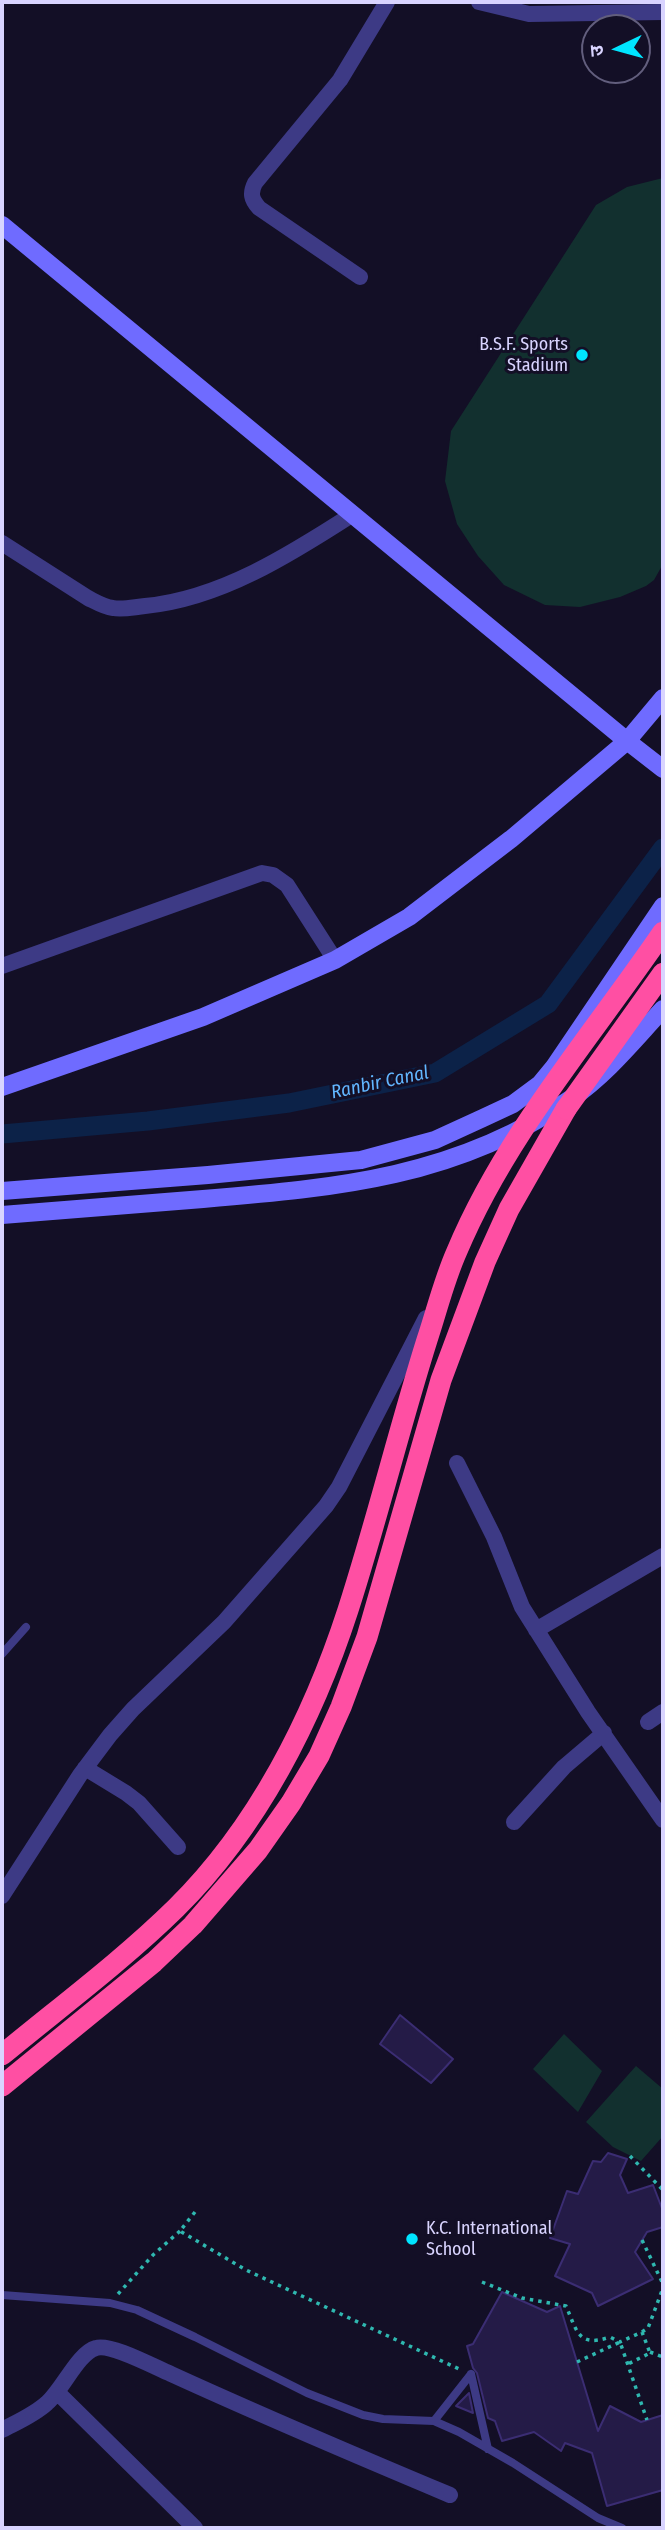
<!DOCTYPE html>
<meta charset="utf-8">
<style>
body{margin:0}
#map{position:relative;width:665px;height:2530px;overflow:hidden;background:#130f26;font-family:"Fira Sans Condensed","Noto Sans Devanagari",sans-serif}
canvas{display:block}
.frame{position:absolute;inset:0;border:4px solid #d9d4ff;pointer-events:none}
.north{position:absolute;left:581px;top:14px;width:70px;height:70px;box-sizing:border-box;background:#130f26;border:2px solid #625e7d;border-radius:50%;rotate:265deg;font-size:19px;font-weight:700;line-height:28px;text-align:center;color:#d9d4ff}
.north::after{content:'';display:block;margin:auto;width:24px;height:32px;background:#00e5ff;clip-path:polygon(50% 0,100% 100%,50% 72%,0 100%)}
</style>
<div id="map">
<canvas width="665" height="2530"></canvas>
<div class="frame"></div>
<div class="north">उ</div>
</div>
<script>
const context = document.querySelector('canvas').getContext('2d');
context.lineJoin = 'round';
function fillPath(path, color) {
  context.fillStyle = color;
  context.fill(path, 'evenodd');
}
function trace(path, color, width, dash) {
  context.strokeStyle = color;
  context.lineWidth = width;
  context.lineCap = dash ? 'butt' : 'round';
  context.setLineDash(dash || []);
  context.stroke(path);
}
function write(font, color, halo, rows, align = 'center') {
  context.font = font + ' "Fira Sans Condensed",sans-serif';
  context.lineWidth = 6;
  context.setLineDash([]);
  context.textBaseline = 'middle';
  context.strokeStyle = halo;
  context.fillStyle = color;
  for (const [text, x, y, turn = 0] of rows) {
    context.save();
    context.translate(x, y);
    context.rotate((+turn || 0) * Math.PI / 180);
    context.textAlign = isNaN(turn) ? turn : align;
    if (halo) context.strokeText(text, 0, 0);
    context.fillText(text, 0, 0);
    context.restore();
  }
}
const green = new Path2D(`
 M 663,178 L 663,564 L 654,580 L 646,586 L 620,597 L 580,607 L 545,605 L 504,585 L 478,556 L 457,524 L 445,481 L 451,431 L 596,205 L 627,187 Z
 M 564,2034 L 602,2071 L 578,2112 L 533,2069 Z
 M 636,2066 L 663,2089 L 663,2136 L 641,2161 L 613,2147 L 586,2122 Z`);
const canal = new Path2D(`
 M 2,1134 L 148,1121 L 289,1103 L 435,1073 L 548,1004 L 663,848`);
const building = new Path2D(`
 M 400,2015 L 453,2059 L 431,2083 L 380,2044 Z
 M 608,2153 L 627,2159 L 620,2175 L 628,2193 L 653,2185 L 663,2211 L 663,2227 L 647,2232 L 635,2252 L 653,2279 L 598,2306 L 592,2293 L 555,2276 L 570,2244 L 550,2238 L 567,2191 L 578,2194 L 593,2161 L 601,2162 Z
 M 502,2292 L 547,2312 L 560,2306 L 598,2431 L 610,2406 L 641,2422 L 663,2415 L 663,2490 L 607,2506 L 592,2453 L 565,2443 L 561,2451 L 534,2432 L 502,2441 L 495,2421 L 488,2418 L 477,2373 L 473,2368 L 467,2346 L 473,2344 Z
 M 469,2393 L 473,2413 L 456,2406 Z`);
const path = new Path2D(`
 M 630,2156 L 663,2190
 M 195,2212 L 180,2231 L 246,2270 L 459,2369
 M 642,2240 L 663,2284
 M 482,2282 L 522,2298 L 566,2306 C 577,2331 578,2348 610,2337 L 620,2342 L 642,2332 L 650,2353 L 628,2364
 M 118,2294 L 153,2255 L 180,2231
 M 642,2332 L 648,2328 L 663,2288
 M 650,2352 L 663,2357
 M 577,2362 L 620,2342 L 647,2420`);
const lane = new Path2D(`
 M 2,1654 L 26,1627
 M 2,2295 L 110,2303 L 137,2310 L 195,2337 L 307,2393 L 363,2415 L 383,2419 L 434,2421 L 459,2432 L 513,2463 L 598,2518 L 622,2528
 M 471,2374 L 488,2449
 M 434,2421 L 471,2374`);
const street = new Path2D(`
 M 479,2 L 529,14 L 663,12
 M 360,277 L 259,208 C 251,199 250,193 255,183 L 340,80 L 387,2
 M 2,543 L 88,598 C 96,602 104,607 113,608 C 123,610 134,607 145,606 C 220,599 291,554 353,514
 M 2,966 L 262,873 L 273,875 L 287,885 L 335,960
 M 457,1463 L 494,1537 L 522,1607 L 588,1712 L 663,1820
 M 536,1630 L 663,1556
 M 648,1722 L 663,1712
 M 85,1768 L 126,1793 L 139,1803 L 178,1847
 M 514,1822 L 564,1767 L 604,1733
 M 2,1896 L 80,1775 L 110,1735 L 133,1709 L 224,1622 L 326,1506 L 339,1487 L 426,1318
 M 58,2393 L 195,2528
 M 2,2430 C 17,2422 34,2415 47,2403 C 63,2389 78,2353 96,2348 C 111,2343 156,2368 171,2374 C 263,2416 357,2456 450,2495`);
const secondary = new Path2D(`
 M 2,225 L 627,741 L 663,769
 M 2,1087 L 203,1017 L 335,960 L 409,917 L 511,839 L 627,741 L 663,698
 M 2,1191 L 208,1175 L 361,1160 L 435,1140 L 483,1118 L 513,1104 L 540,1084 L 554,1067 L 663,906
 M 2,1215 C 69,1210 136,1204 203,1199 C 337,1188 458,1177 572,1098 C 607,1074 634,1040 663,1009`);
const highway = new Path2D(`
 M 2,2086 L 154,1962 L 193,1925 L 258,1850 L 291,1803 L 319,1756 L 341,1707 L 367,1637 L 441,1380 L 485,1262 L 509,1209 L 566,1109`);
const highwayBridge = new Path2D(`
 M 566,1109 L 663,973
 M 2,2055 C 60,2007 122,1961 176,1908 C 258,1827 313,1718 348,1610 C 377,1520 399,1429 427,1340 C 437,1310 444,1280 457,1251 C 506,1134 592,1036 663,932`);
const markers = [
 [582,355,7,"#00e5ff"],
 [412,2239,7,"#00e5ff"]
];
const poiNames = [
 ["B.S.F. Sports",568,345],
 ["Stadium",568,366],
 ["K.C. International",426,2229,"left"],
 ["School",426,2250,"left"]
];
const waterNames = [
 ["Ranbir Canal",380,1083,-12]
];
fillPath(green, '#12302f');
trace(canal, '#0c2248', 19);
fillPath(building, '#241b47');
trace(building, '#3b2d73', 2);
trace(path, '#2fb8b0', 3.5, [3.5, 5]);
trace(lane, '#3d3a85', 8);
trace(street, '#3d3a85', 16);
trace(secondary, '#6f6bff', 18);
trace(highway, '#ff4fa3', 21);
trace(highwayBridge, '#ff4fa3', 21);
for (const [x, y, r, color] of markers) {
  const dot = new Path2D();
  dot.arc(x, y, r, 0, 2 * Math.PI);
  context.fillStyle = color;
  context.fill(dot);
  trace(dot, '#130f26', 2.5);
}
write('18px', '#d9d4ff', '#130f26', poiNames, 'right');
write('italic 19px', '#62b6ff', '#130f26', waterNames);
</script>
